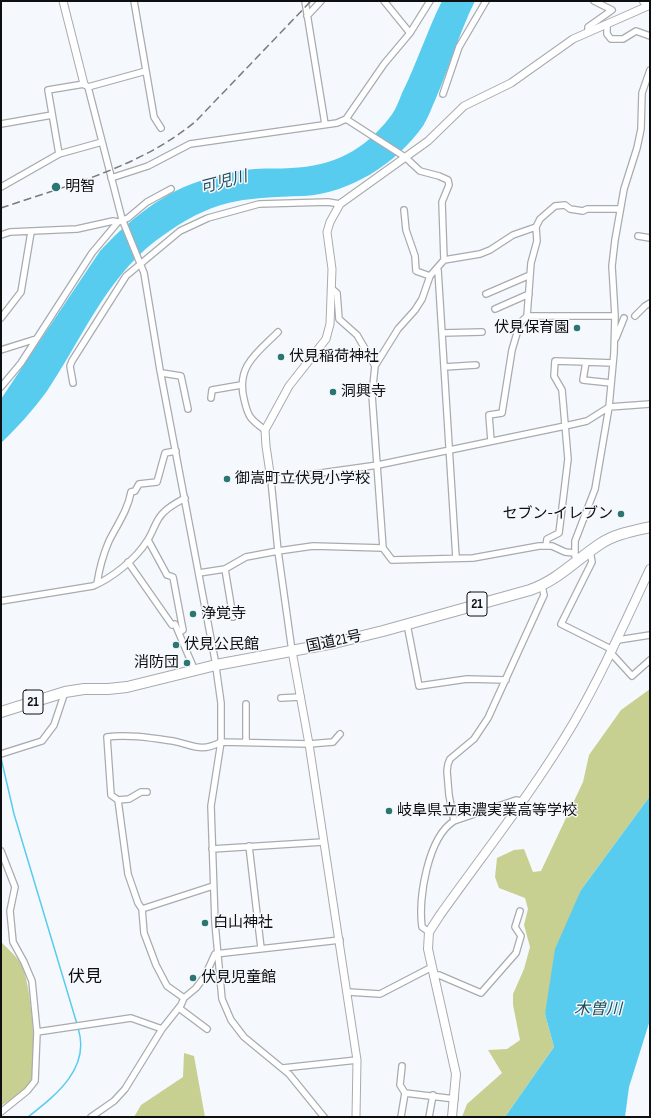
<!DOCTYPE html>
<meta charset="utf-8">
<style>
body{margin:0}
#map{position:relative;width:651px;height:1118px;overflow:hidden;background:#f5f9fd;font-family:"Sofia Sans Condensed",sans-serif}
canvas{display:block}
.frame{position:absolute;inset:0;border:2px solid #0e0f10;pointer-events:none}
</style>
<div id="map">
<canvas width="651" height="1118"></canvas>
<div class="frame"></div>
</div>
<script>
const context = document.querySelector('canvas').getContext('2d');
context.lineJoin = 'round';
function fillPath(path, color) {
  context.fillStyle = color;
  context.fill(path, 'evenodd');
}
function trace(path, color, width, dash) {
  context.strokeStyle = color;
  context.lineWidth = width;
  context.lineCap = dash ? 'butt' : 'round';
  context.setLineDash(dash || []);
  context.stroke(path);
}
function write(font, color, halo, rows, align = 'center') {
  context.font = font + ' "Sofia Sans Condensed","Noto Sans JP",sans-serif';
  context.lineWidth = 3;
  context.setLineDash([]);
  context.textBaseline = 'middle';
  context.strokeStyle = halo;
  context.fillStyle = color;
  for (const [text, x, y, turn = 0] of rows) {
    context.save();
    context.translate(x, y);
    context.rotate((+turn || 0) * Math.PI / 180);
    context.textAlign = isNaN(turn) ? turn : align;
    if (halo) context.strokeText(text, 0, 0);
    context.fillText(text, 0, 0);
    context.restore();
  }
}
const green = new Path2D(`
 M 650,689 L 650,796 L 581,890 L 545,1014 L 554,1047 L 505,1117 L 462,1117 L 467,1104 L 502,1073 L 488,1050 L 507,1049 L 520,1040 L 513,1005 L 513,994 L 524,969 L 530,947 L 524,925 L 528,909 L 525,898 L 499,888 L 495,877 L 497,858 L 514,850 L 524,849 L 533,872 L 541,871 L 583,782 L 589,755 L 621,710 Z
 M 1,942 C 8,949 19,958 23,968 C 31,989 37,1055 32,1077 C 29,1090 11,1099 1,1106 Z
 M 184,1053 L 194,1056 L 205,1117 L 134,1117 L 141,1105 L 183,1077 Z`);
const water = new Path2D(`
 M 442,1 L 475,1 C 459,33 450,66 436,98 C 432,107 428,118 423,126 C 396,164 350,193 304,196 C 275,197 249,197 221,205 C 197,212 174,227 154,242 C 105,281 81,340 47,391 C 33,410 18,427 1,443 L 1,399 L 100,251 C 129,220 165,190 207,179 C 222,175 239,170 255,169 C 267,168 279,169 291,168 C 333,166 364,151 390,117 C 395,111 399,101 402,93 C 417,63 427,31 442,1 Z
 M 650,796 L 650,1020 L 629,1087 L 625,1117 L 505,1117 L 554,1047 L 545,1014 L 555,949 L 581,890 Z`);
const stream = new Path2D(`
 M 1,758 L 14,814 L 77,1024
 M 28,1117 C 56,1095 91,1068 78,1028`);
const minor = new Path2D(`
 M 134,1 L 154,117 L 161,128
 M 305,1 L 325,124
 M 384,1 L 410,33
 M 307,16 L 321,1
 M 607,24 L 607,34 L 611,39 L 623,39 L 636,31 L 650,36
 M 588,32 L 588,27 L 612,10 L 594,1
 M 88,87 L 146,71
 M 443,94 L 459,47 L 486,1
 M 346,119 L 405,157 L 420,171 L 439,176 L 448,180 L 449,185 L 442,202 L 444,260 L 430,276 L 422,299 L 415,310 L 398,329 L 375,366 L 372,395 L 383,548 L 392,560 L 473,558 L 539,546 L 552,546 L 565,552 L 574,553
 M 1,124 L 52,115
 M 59,154 L 48,90 L 84,84 L 88,87 L 122,219 L 144,273 L 160,370 L 215,660 L 221,703 L 221,742 L 211,806 L 215,923 L 222,999 L 231,1020 L 244,1037 L 289,1074 L 324,1117
 M 111,178 L 148,166 L 190,144 L 337,123 L 346,119 L 384,64 L 410,33 L 430,1
 M 1,187 L 59,154 L 102,142
 M 404,210 L 406,230 L 415,256 L 416,271 L 430,276
 M 1,235 L 10,232 L 77,229 L 113,221 L 118,222
 M 638,236 L 650,238
 M 444,260 L 480,254 L 490,250 L 513,235 L 536,227
 M 438,270 L 456,558
 M 331,288 L 337,293 L 339,319 L 357,335 L 375,366
 M 486,294 L 530,275
 M 495,309 L 529,294
 M 527,316 L 615,316
 M 635,316 L 645,306 L 650,303
 M 1,318 L 21,292 L 31,232
 M 442,333 L 482,332
 M 616,338 L 624,318
 M 1,350 L 36,339
 M 444,367 L 476,365
 M 162,373 L 181,376 L 188,409
 M 73,383 L 70,366 L 72,361 L 126,276 L 180,231 L 208,218 L 259,204 L 328,202 L 340,204
 M 611,383 L 583,380 L 586,362 L 613,363
 M 1,387 L 21,363 L 92,253 L 118,222 L 128,218 L 147,202 L 171,189
 M 211,398 L 212,390 L 241,385
 M 265,430 C 250,419 248,417 244,399 C 236,366 257,353 278,332
 M 491,441 L 489,415 L 502,413 L 512,350 L 520,323 L 527,316 L 531,263 L 537,241 L 536,227 L 540,219 L 555,206 L 565,205 L 570,209 L 583,211 L 587,209 L 619,209
 M 148,540 L 167,575 L 173,577 L 183,630 L 180,632
 M 546,546 L 547,539 L 559,533 L 568,459 L 562,390 L 554,376 L 555,361 L 586,362
 M 590,551 L 592,562 L 561,624 L 613,650
 M 575,556 L 575,541 L 595,489 L 609,407 L 614,353 L 615,316 L 612,266 L 615,240 L 624,189 L 637,148 L 641,129 L 642,93 L 650,70
 M 128,562 L 172,625 L 175,624 L 195,671
 M 225,569 L 233,617
 M 199,573 L 225,569 L 246,557 L 278,551 L 313,546 L 383,548
 M 97,584 C 99,570 103,555 109,541 C 117,525 128,510 131,492 L 135,491 L 139,484 L 157,482 L 165,453 L 176,451
 M 1,601 L 93,586 C 112,578 136,559 147,541 C 154,531 155,520 164,512 C 170,506 178,502 185,498
 M 407,624 L 419,686 L 467,679 L 506,680
 M 618,640 L 650,635
 M 292,651 L 278,551 L 271,480 L 378,465 L 565,426 L 587,421 L 609,407 L 650,404
 M 611,653 L 632,676 L 650,660
 M 281,698 L 301,697
 M 246,704 L 246,742
 M 1,754 L 42,741 L 54,725 L 65,692
 M 118,800 L 129,799 L 141,792 L 147,792
 M 454,821 L 516,800 L 521,801
 M 249,846 L 261,948
 M 212,849 L 323,842
 M 1,851 L 15,887 L 10,911 L 13,942 L 24,962 L 32,981 L 37,1032 L 35,1081 L 27,1091 L 1,1112
 M 142,909 L 213,886
 M 429,932 L 422,927 C 418,898 428,837 454,821 L 449,795 L 447,771 L 448,764 L 450,759 L 474,739 L 488,718 L 544,595 L 542,586
 M 433,975 L 439,975 L 481,993 L 516,953 L 521,936 L 515,927 L 520,911
 M 348,992 L 380,994 L 432,967
 M 184,998 L 167,986 L 156,965 L 144,933 L 142,909 L 138,903 L 128,874 L 118,800 L 111,795 L 107,737 C 127,734 152,738 173,741 C 193,745 200,753 221,742 L 309,744 L 333,742 L 340,734
 M 179,1008 L 207,1029
 M 37,1032 L 131,1018 L 162,1029
 M 402,1066 L 400,1085 L 405,1093 L 455,1099
 M 283,1068 L 357,1060
 M 91,1117 L 114,1101 L 125,1089 L 162,1029 L 181,1005 L 184,998 L 196,988 L 205,976 L 215,954 L 340,940
 M 401,1117 L 405,1093
 M 429,1117 L 433,1095`);
const tertiary = new Path2D(`
 M 63,1 L 84,84
 M 271,480 L 266,446 L 265,430 L 289,386 L 326,339 L 330,324 L 332,269 L 327,232 L 330,222 L 340,204 L 428,141 L 464,106 L 511,83 L 573,39 L 650,5
 M 292,651 L 309,744 L 357,1060 L 356,1117`);
const secondary = new Path2D(`
 M 452,1117 L 456,1074 L 428,949 L 429,932 L 440,915 C 485,852 534,790 573,724 C 602,674 625,622 650,569`);
const trunk = new Path2D(`
 M 645,1 L 650,4
 M 1,712 L 65,692 L 84,689 L 108,689 L 127,687 L 216,665 L 334,643 L 383,631 L 530,590 C 558,580 576,560 600,544 C 615,534 633,531 650,527`);
const rail = new Path2D(`
 M 1,208 C 68,185 141,167 196,121 L 311,1`);
const markers = [
 [56,187,5,"#2b7572"],
 [577,328,4,"#2b7572"],
 [281,357,4,"#2b7572"],
 [333,392,4,"#2b7572"],
 [227,479,4,"#2b7572"],
 [621,514,4,"#2b7572"],
 [193,614,4,"#2b7572"],
 [176,645,4,"#2b7572"],
 [187,663,4,"#2b7572"],
 [389,811,4,"#2b7572"],
 [205,923,4,"#2b7572"],
 [193,978,4,"#2b7572"]
];
const shields = [
 [477,604,20],
 [33,702,20]
];
const shieldNames = [
 ["21",477,604],
 ["21",33,702]
];
const poiNames = [
 ["明智",65,187],
 ["伏見保育園",569,328,"right"],
 ["伏見稲荷神社",289,357],
 ["洞興寺",341,392],
 ["御嵩町立伏見小学校",235,479],
 ["セブン-イレブン",613,514,"right"],
 ["浄覚寺",201,614],
 ["伏見公民館",184,645],
 ["消防団",179,663,"right"],
 ["岐阜県立東濃実業高等学校",397,811],
 ["白山神社",213,923],
 ["伏見児童館",201,978]
];
const streetNames = [
 ["国道21号",334,642,-12]
];
const waterNames = [
 ["可児川",224,183,-15],
 ["木曽川",598,1010]
];
const quarterNames = [
 ["伏見",85,978]
];
fillPath(green, '#c7d091');
fillPath(water, '#58ccee');
trace(stream, '#58ccee', 1.5);
trace(minor, '#a8abaf', 8);
trace(tertiary, '#a8abaf', 9);
trace(secondary, '#a8abaf', 10);
trace(trunk, '#a8abaf', 12);
trace(minor, '#fff', 5.5);
trace(tertiary, '#fff', 7);
trace(secondary, '#fff', 8);
trace(trunk, '#fff', 10);
trace(rail, '#797b7e', 1.5, [8, 4]);
for (const [x, y, r, color] of markers) {
  const dot = new Path2D();
  dot.arc(x, y, r, 0, 2 * Math.PI);
  context.fillStyle = color;
  context.fill(dot);
  trace(dot, '#f5f9fd', 1.5);
}
for (const [x, y, w] of shields) {
  const box = new Path2D();
  box.roundRect(x - w / 2, y - 12, w, 24, 3);
  context.fillStyle = '#f5f9fd';
  context.fill(box);
  trace(box, '#0e0f10', 1);
}
write('bold 14px', '#0e0f10', null, shieldNames);
write('15px', '#0e0f10', '#f5f9fd', poiNames, 'left');
write('15px', '#0e0f10', '#f5f9fd', streetNames);
write('italic 16px', '#1c4d5c', '#f5f9fd', waterNames);
write('17px', '#0e0f10', '#f5f9fd', quarterNames);
</script>
